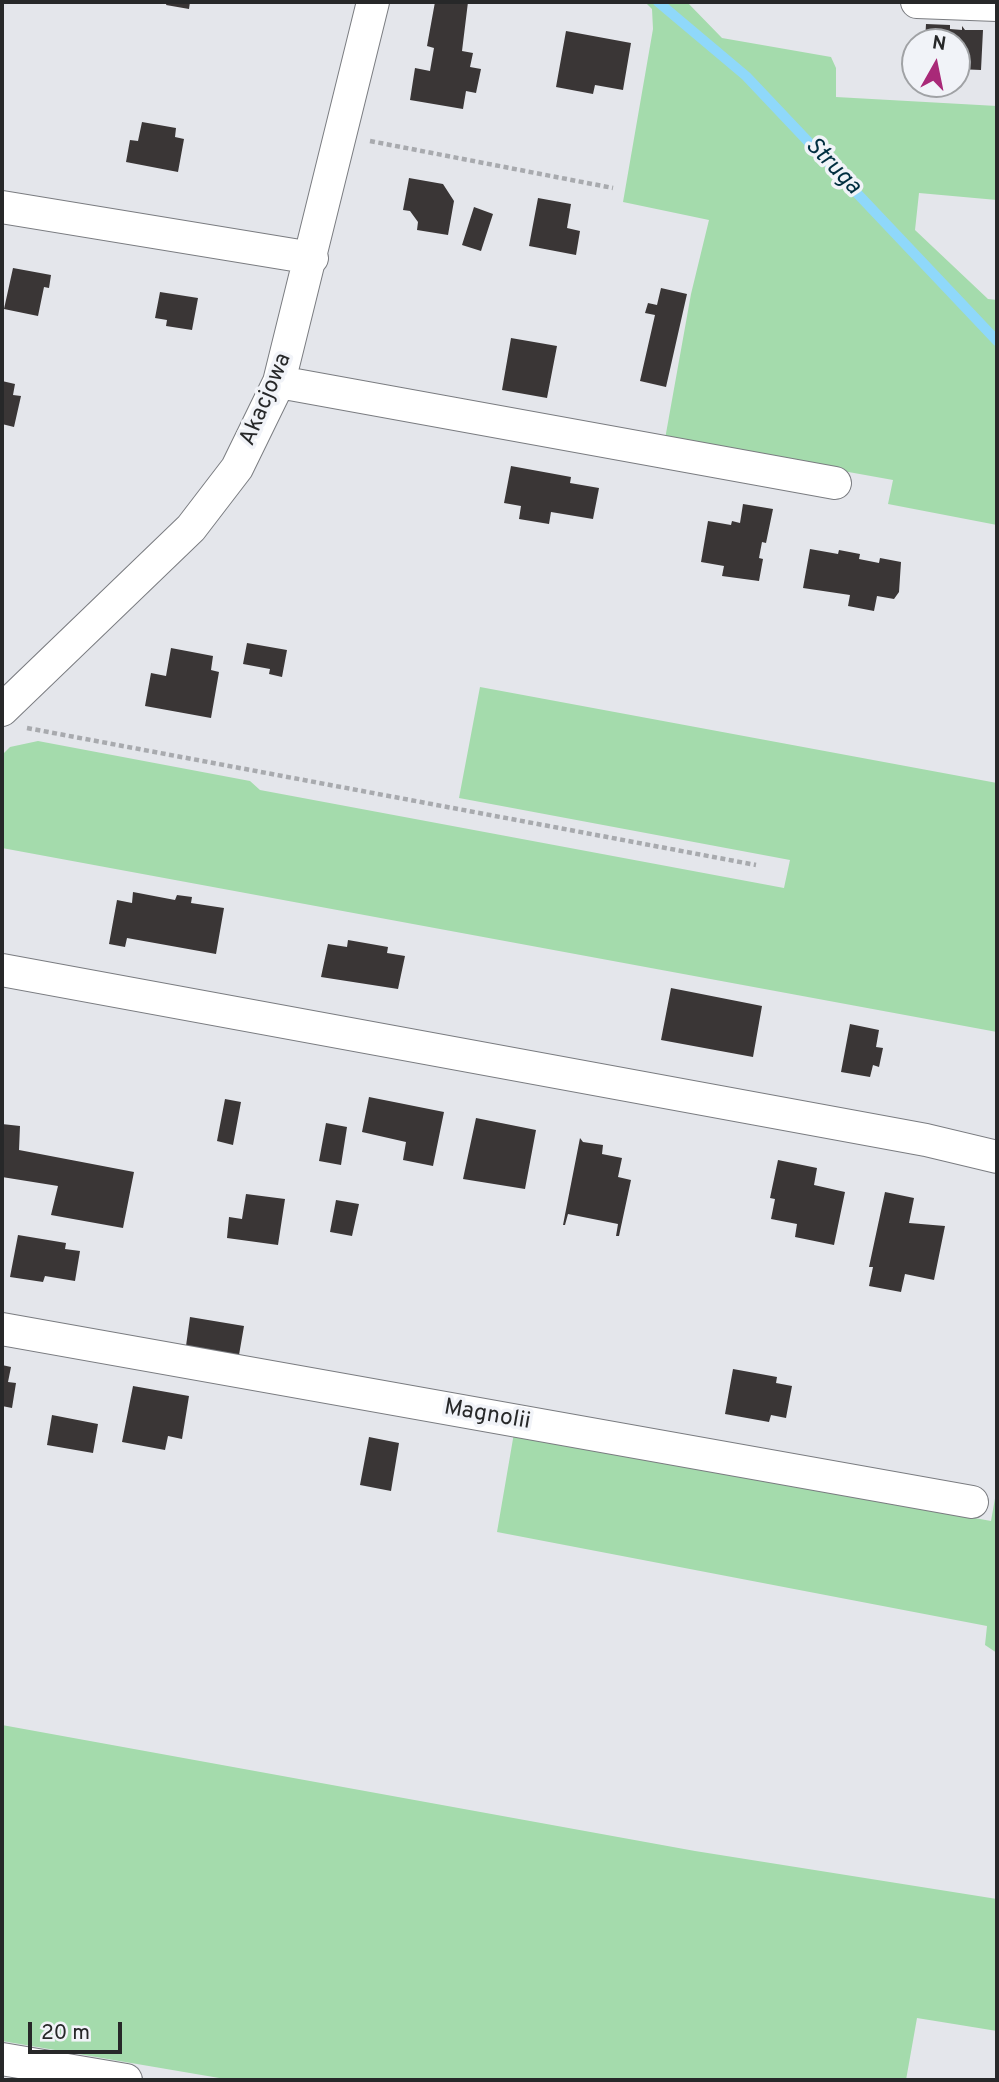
<!DOCTYPE html>
<style>
body{margin:0}
#map{position:relative;width:999px;height:2082px;overflow:hidden;background:#e4e6eb;font-family:Overpass,sans-serif}
canvas{display:block}
.frame{position:absolute;inset:0;border:4px solid #272829;pointer-events:none}
.north{position:absolute;left:901px;top:28px;width:70px;height:70px;box-sizing:border-box;background:#f1f3f8;border:2px solid #a0a2a5;border-radius:50%;rotate:9deg;font-size:19px;font-weight:700;line-height:28px;text-align:center;color:#272829}
.north::after{content:'';display:block;margin:auto;width:24px;height:32px;background:#a92978;clip-path:polygon(50% 0,100% 100%,50% 72%,0 100%)}
.scale{position:absolute;left:28px;top:2022px;width:94px;height:32px;box-sizing:border-box;border:4px solid #272829;border-top:0;padding-left:9px;font-size:21px;line-height:24px;white-space:nowrap;color:#272829;-webkit-text-stroke:5px #f1f3f8;paint-order:stroke}
</style>
<div id="map">
<canvas width="999" height="2082"></canvas>
<div class="frame"></div>
<div class="north">N</div>
<div class="scale">20 m</div>
</div>
<script>
const context = document.querySelector('canvas').getContext('2d');
context.lineJoin = 'round';
function fillPath(path, color) {
  context.fillStyle = color;
  context.fill(path, 'evenodd');
}
function trace(path, color, width, dash) {
  context.strokeStyle = color;
  context.lineWidth = width;
  context.lineCap = dash ? 'butt' : 'round';
  context.setLineDash(dash || []);
  context.stroke(path);
}
function write(font, color, halo, rows, align = 'center') {
  context.font = font + ' Overpass,sans-serif';
  context.lineWidth = 7;
  context.setLineDash([]);
  context.textBaseline = 'middle';
  context.strokeStyle = halo;
  context.fillStyle = color;
  for (const [text, x, y, turn = 0] of rows) {
    context.save();
    context.translate(x, y);
    context.rotate((+turn || 0) * Math.PI / 180);
    context.textAlign = isNaN(turn) ? turn : align;
    if (halo) context.strokeText(text, 0, 0);
    context.fillText(text, 0, 0);
    context.restore();
  }
}
const green = new Path2D(`
 M 645,2 L 687,2 L 722,38 L 831,57 L 836,68 L 836,97 L 997,106 L 997,200 L 919,193 L 915,230 L 988,299 L 997,300 L 997,525 L 888,504 L 893,480 L 665,439 L 691,294 L 709,220 L 623,202 L 653,29 L 652,9 Z
 M 480,687 L 997,783 L 997,1032 L 2,848 L 2,755 L 10,747 L 38,741 L 250,781 L 260,790 L 784,888 L 790,860 L 459,798 Z
 M 514,1433 L 991,1521 L 997,1487 L 997,1653 L 985,1645 L 987,1626 L 497,1532 Z
 M 2,1725 L 695,1851 L 997,1899 L 997,2031 L 917,2018 L 906,2080 L 231,2080 L 2,2041 Z`);
const stream = new Path2D(`
 M 658,2 L 746,76 L 997,341`);
const building = new Path2D(`
 M 167,2 L 190,2 L 189,9 L 166,5 Z
 M 435,2 L 468,2 L 462,51 L 473,53 L 470,67 L 481,69 L 476,93 L 466,91 L 463,109 L 410,100 L 415,68 L 430,71 L 434,48 L 427,46 Z
 M 926,24 L 950,25 L 950,29 L 962,30 L 962,26 L 965,30 L 983,30 L 981,70 L 957,69 L 957,42 L 925,42 Z
 M 566,31 L 631,43 L 623,90 L 595,85 L 593,94 L 556,87 Z
 M 142,122 L 176,128 L 175,137 L 184,139 L 178,172 L 126,162 L 130,140 L 138,141 Z
 M 409,178 L 443,184 L 454,201 L 448,235 L 417,230 L 418,222 L 410,211 L 403,210 Z
 M 538,198 L 571,204 L 567,228 L 580,231 L 576,255 L 529,246 Z
 M 474,207 L 493,214 L 481,251 L 462,245 Z
 M 13,268 L 51,275 L 49,288 L 44,287 L 38,316 L 4,309 Z
 M 661,288 L 687,294 L 666,387 L 640,381 L 655,315 L 645,313 L 648,303 L 657,305 Z
 M 160,292 L 198,298 L 192,330 L 166,326 L 167,320 L 155,318 Z
 M 511,338 L 557,346 L 547,398 L 502,390 Z
 M 2,381 L 15,384 L 13,395 L 21,396 L 14,427 L 2,424 Z
 M 511,466 L 571,477 L 570,483 L 599,488 L 593,519 L 551,512 L 549,524 L 519,519 L 521,506 L 504,503 Z
 M 743,504 L 773,509 L 766,543 L 762,542 L 759,558 L 763,559 L 759,581 L 722,576 L 724,566 L 701,562 L 708,521 L 731,525 L 732,521 L 740,523 Z
 M 810,549 L 838,554 L 839,550 L 860,554 L 859,559 L 879,563 L 880,558 L 901,562 L 899,592 L 894,599 L 877,596 L 874,611 L 848,606 L 850,595 L 803,588 Z
 M 247,643 L 287,650 L 282,677 L 269,674 L 270,669 L 243,664 Z
 M 171,648 L 213,656 L 211,670 L 219,672 L 211,718 L 145,706 L 151,673 L 166,676 Z
 M 133,892 L 175,900 L 177,895 L 192,897 L 191,903 L 224,908 L 216,954 L 127,938 L 125,947 L 109,944 L 117,900 L 132,903 Z
 M 348,940 L 388,947 L 387,953 L 405,956 L 398,989 L 321,977 L 328,944 L 347,947 Z
 M 671,988 L 762,1006 L 753,1057 L 661,1040 Z
 M 850,1024 L 879,1030 L 876,1047 L 883,1048 L 879,1067 L 873,1065 L 870,1077 L 841,1072 Z
 M 369,1097 L 444,1112 L 433,1166 L 403,1160 L 406,1142 L 362,1132 Z
 M 225,1099 L 241,1102 L 233,1145 L 217,1141 Z
 M 476,1118 L 536,1130 L 525,1189 L 463,1179 Z
 M 326,1123 L 347,1127 L 341,1165 L 319,1161 Z
 M 2,1124 L 20,1126 L 19,1150 L 134,1172 L 123,1228 L 51,1215 L 58,1186 L 2,1177 Z
 M 580,1138 L 583,1142 L 603,1145 L 602,1154 L 622,1158 L 618,1177 L 631,1180 L 619,1236 L 616,1236 L 618,1224 L 568,1214 L 565,1225 L 563,1225 Z
 M 778,1160 L 817,1168 L 814,1185 L 845,1192 L 834,1245 L 795,1237 L 797,1224 L 771,1219 L 775,1199 L 770,1198 Z
 M 885,1192 L 914,1198 L 909,1223 L 945,1226 L 934,1280 L 905,1274 L 901,1292 L 869,1286 L 873,1267 L 869,1267 Z
 M 246,1194 L 285,1199 L 278,1245 L 227,1238 L 229,1217 L 242,1219 Z
 M 336,1200 L 359,1204 L 352,1236 L 330,1232 Z
 M 18,1235 L 66,1243 L 65,1249 L 80,1251 L 75,1281 L 45,1276 L 43,1282 L 10,1277 Z
 M 190,1317 L 244,1326 L 239,1355 L 186,1346 Z
 M 2,1365 L 11,1367 L 8,1382 L 16,1383 L 12,1408 L 2,1406 Z
 M 733,1369 L 777,1377 L 776,1383 L 792,1386 L 786,1418 L 771,1415 L 769,1422 L 725,1414 Z
 M 133,1386 L 189,1396 L 182,1439 L 168,1436 L 165,1450 L 122,1442 Z
 M 52,1415 L 98,1424 L 93,1453 L 47,1445 Z
 M 369,1437 L 399,1443 L 391,1491 L 360,1485 Z`);
const path = new Path2D(`
 M 370,141 L 613,188
 M 27,728 L 756,865`);
const minor = new Path2D(`
 M 917,2 L 997,5
 M 2,207 L 312,258
 M 279,382 L 835,483
 M 2,710 L 191,528 L 237,468 L 279,382 L 373,2
 M 2,970 L 926,1140 L 997,1157
 M 2,1329 L 972,1502
 M 2,2059 L 126,2080`);
const streetNames = [
 ["Akacjowa",267,400,-67],
 ["Magnolii",487,1416,10]
];
const waterNames = [
 ["Struga",832,167,46]
];
fillPath(green, '#a4dbac');
trace(stream, '#8fd8fa', 10);
fillPath(building, '#3a3636');
trace(minor, '#7a7c80', 34);
trace(path, '#a8aaae', 4.5, [5, 3.5]);
trace(minor, '#fff', 32);
write('23px', '#272829', '#f1f3f8', streetNames);
write('italic 24px', '#002e3f', '#f1f3f8', waterNames);
</script>
